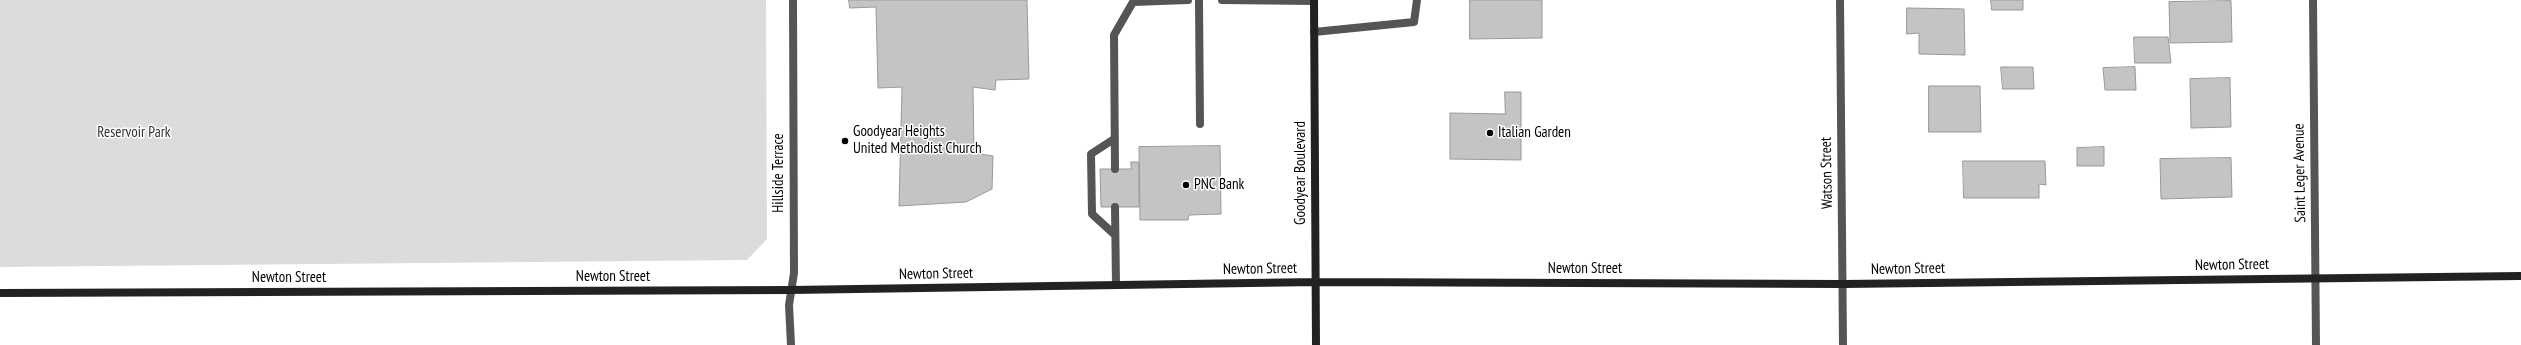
<!DOCTYPE html>
<style>
body{margin:0}
canvas{display:block;background:#fff}
</style>
<canvas width="2521" height="345"></canvas>
<script>
const context = document.querySelector('canvas').getContext('2d');
context.lineJoin = 'round';
function fillPath(path, color) {
  context.fillStyle = color;
  context.fill(path, 'evenodd');
}
function trace(path, color, width, dash) {
  context.strokeStyle = color;
  context.lineWidth = width;
  context.lineCap = dash ? 'butt' : 'round';
  context.setLineDash(dash || []);
  context.stroke(path);
}
function write(font, color, halo, rows, align = 'center') {
  context.font = font + ' "PT Sans Narrow",sans-serif';
  context.lineWidth = 3;
  context.setLineDash([]);
  context.textBaseline = 'middle';
  context.strokeStyle = halo;
  context.fillStyle = color;
  for (const [text, x, y, turn = 0] of rows) {
    context.save();
    context.translate(x, y);
    context.rotate((+turn || 0) * Math.PI / 180);
    context.textAlign = isNaN(turn) ? turn : align;
    if (halo) context.strokeText(text, 0, 0);
    context.fillText(text, 0, 0);
    context.restore();
  }
}
const green = new Path2D(`
 M 0,0 L 766,0 L 767,239 L 747,260 L 0,267 Z`);
const building = new Path2D(`
 M 849,0 L 1027,0 L 1029,79 L 996,80 L 995,90 L 973,87 L 974,153 L 993,156 L 992,189 L 966,202 L 899,206 L 902,87 L 878,88 L 876,7 L 850,8 Z
 M 1470,0 L 1542,0 L 1542,38 L 1470,39 Z
 M 1991,0 L 2023,0 L 2023,10 L 1992,10 Z
 M 2231,1 L 2232,42 L 2170,43 L 2169,2 Z
 M 1907,8 L 1964,9 L 1965,55 L 1919,54 L 1919,33 L 1907,34 Z
 M 2134,37 L 2168,37 L 2171,63 L 2135,63 Z
 M 2001,67 L 2033,67 L 2034,89 L 2003,89 Z
 M 2135,67 L 2136,90 L 2105,90 L 2103,68 Z
 M 2230,78 L 2231,127 L 2191,128 L 2190,79 Z
 M 1929,86 L 1980,86 L 1981,132 L 1929,132 Z
 M 1505,92 L 1521,92 L 1521,160 L 1450,159 L 1450,113 L 1505,114 Z
 M 1220,146 L 1221,214 L 1189,215 L 1188,220 L 1140,220 L 1139,147 Z
 M 2104,147 L 2104,166 L 2077,166 L 2077,148 Z
 M 2231,158 L 2232,197 L 2161,199 L 2160,159 Z
 M 1963,161 L 2045,161 L 2046,185 L 2039,184 L 2039,198 L 1964,198 Z
 M 1131,162 L 1139,162 L 1139,207 L 1101,207 L 1100,169 L 1131,169 Z`);
const lane = new Path2D(`
 M 1199,0 L 1200,124
 M 1222,0 L 1314,1
 M 1314,32 L 1414,22 L 1417,0
 M 1114,139 L 1091,154 L 1092,214 L 1115,235
 M 1115,169 L 1114,35 L 1133,2 L 1188,0
 M 1115,207 L 1116,285`);
const street = new Path2D(`
 M 1840,0 L 1843,345
 M 2313,0 L 2316,345
 M 791,345 L 789,305 L 794,273 L 793,0`);
const secondary = new Path2D(`
 M 1314,0 L 1316,345
 M 0,293 L 791,290 L 1316,282 L 1843,284 L 2521,276`);
const markers = [
 [1490,133,4,"#000"],
 [845,141,4,"#000"],
 [1186,185,4,"#000"]
];
const poiNames = [
 ["Goodyear Heights",853,132],
 ["United Methodist Church",853,149],
 ["Italian Garden",1498,133],
 ["PNC Bank",1194,185]
];
const parkNames = [
 ["Reservoir Park",134,133]
];
const streetNames = [
 ["Hillside Terrace",779,173,-90],
 ["Goodyear Boulevard",1301,173,-90],
 ["Watson Street",1827,173,-91],
 ["Saint Leger Avenue",2300,173,-91],
 ["Newton Street",2232,265,-1],
 ["Newton Street",1260,269,-1],
 ["Newton Street",1585,269],
 ["Newton Street",1908,269,-1],
 ["Newton Street",936,274,-1],
 ["Newton Street",613,277],
 ["Newton Street",289,278]
];
fillPath(green, '#dcdcdc');
fillPath(building, '#c4c4c4');
trace(building, '#999', 1);
trace(lane, '#555', 8);
trace(street, '#555', 8);
trace(secondary, '#222', 8);
for (const [x, y, r, color] of markers) {
  const dot = new Path2D();
  dot.arc(x, y, r, 0, 2 * Math.PI);
  context.fillStyle = color;
  context.fill(dot);
  trace(dot, '#fff', 1.5);
}
write('15px', '#000', '#fff', poiNames, 'left');
write('15px', '#333', '#fff', parkNames);
write('15px', '#000', '#fff', streetNames);
</script>
